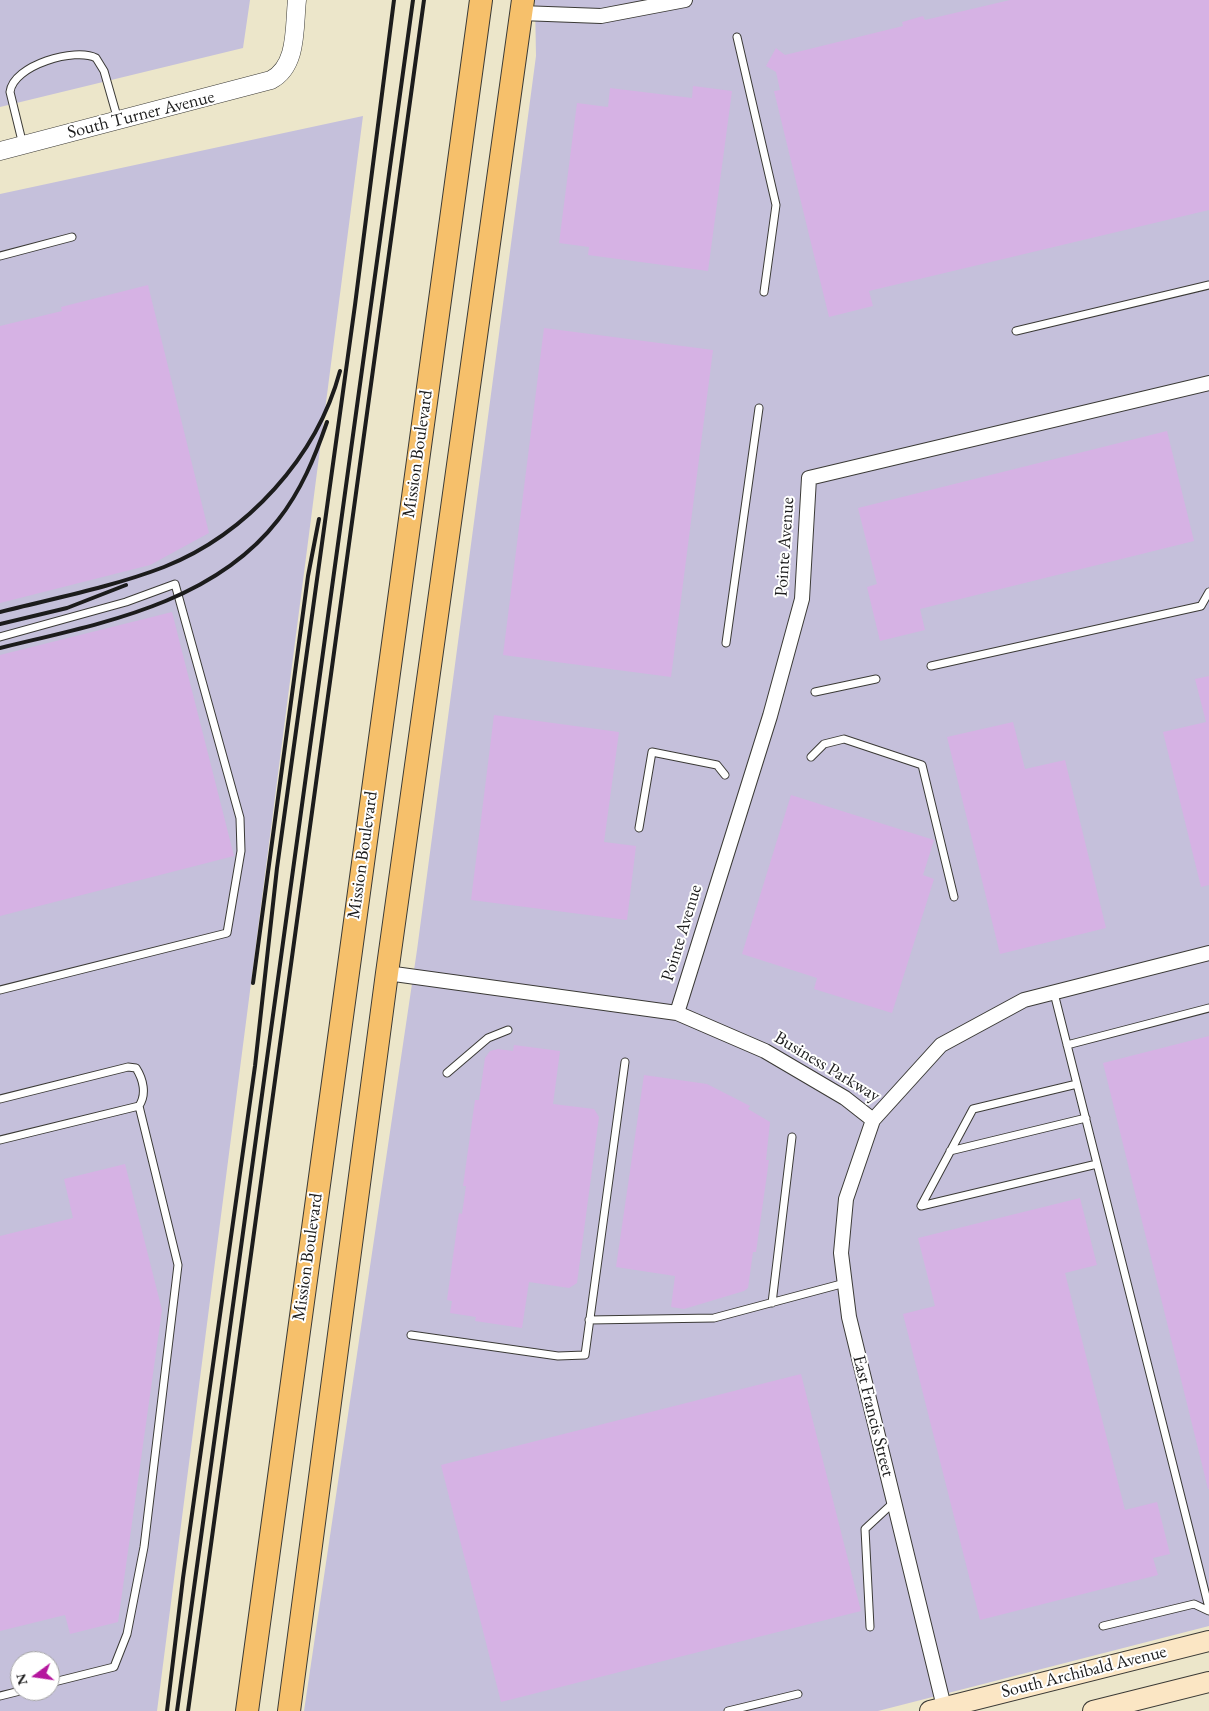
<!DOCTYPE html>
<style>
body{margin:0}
#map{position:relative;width:1209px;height:1711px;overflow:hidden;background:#ece6ca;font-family:"EB Garamond",serif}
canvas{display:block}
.north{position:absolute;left:10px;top:1651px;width:50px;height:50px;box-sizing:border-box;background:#fff;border:1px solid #a4a4a4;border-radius:50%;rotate:256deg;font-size:14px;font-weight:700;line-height:20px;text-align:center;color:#1c1c1c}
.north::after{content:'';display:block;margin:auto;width:18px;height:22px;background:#b5179e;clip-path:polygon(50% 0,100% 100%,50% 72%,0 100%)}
</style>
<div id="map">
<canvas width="1209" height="1711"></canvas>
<div class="north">N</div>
</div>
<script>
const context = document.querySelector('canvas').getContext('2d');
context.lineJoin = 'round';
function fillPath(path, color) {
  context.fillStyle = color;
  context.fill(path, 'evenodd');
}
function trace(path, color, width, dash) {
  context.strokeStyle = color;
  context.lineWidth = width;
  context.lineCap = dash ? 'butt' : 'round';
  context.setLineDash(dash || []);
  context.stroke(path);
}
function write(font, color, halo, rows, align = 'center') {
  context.font = font + ' "EB Garamond",serif';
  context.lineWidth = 4;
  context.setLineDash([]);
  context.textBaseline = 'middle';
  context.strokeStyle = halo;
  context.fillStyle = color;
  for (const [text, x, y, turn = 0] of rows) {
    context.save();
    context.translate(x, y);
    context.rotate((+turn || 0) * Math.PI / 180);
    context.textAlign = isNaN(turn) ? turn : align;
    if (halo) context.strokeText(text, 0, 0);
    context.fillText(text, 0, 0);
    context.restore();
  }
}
const industrial = new Path2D(`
 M 0,0 L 250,0 L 243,48 L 0,107 Z
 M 535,0 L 1209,0 L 1209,1626 L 878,1711 L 304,1711 L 417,950 L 536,56 Z
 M 363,116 L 157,1711 L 0,1711 L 0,194 ZM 20,1661 L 50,1661 L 50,1691 L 20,1691 Z`);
const building = new Path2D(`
 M 1010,0 L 1209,0 L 1209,210 L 869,291 L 873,306 L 829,317 L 774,91 L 780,90 L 776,72 L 766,66 L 776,48 L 785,55 L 903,26 L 902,22 L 923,16 L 925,20 Z
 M 693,86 L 732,91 L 708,271 L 588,255 L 589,247 L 559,243 L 577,103 L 608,107 L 610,88 L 692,98 Z
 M 148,285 L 209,533 L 150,565 L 0,603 L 0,326 L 62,311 L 61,307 Z
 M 544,328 L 713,350 L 671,677 L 503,655 Z
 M 1167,431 L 1194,541 L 920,609 L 925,630 L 880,641 L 867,587 L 877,584 L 858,508 Z
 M 172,612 L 234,856 L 0,916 L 0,655 Z
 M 1209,676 L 1209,885 L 1201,887 L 1163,732 L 1206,722 L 1195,679 Z
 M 494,715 L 619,732 L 604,842 L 636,846 L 627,920 L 471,900 Z
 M 1013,722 L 1025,769 L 1065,760 L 1106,928 L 1000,954 L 947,737 Z
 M 791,795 L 934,840 L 923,875 L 934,879 L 892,1013 L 814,989 L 817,978 L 742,954 Z
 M 1209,1036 L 1209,1489 L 1208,1489 L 1103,1063 Z
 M 514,1045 L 560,1051 L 553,1104 L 594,1109 L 599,1117 L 577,1283 L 569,1288 L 529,1282 L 522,1328 L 475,1321 L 476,1317 L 450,1313 L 452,1301 L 447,1300 L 459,1213 L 462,1214 L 466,1186 L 463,1186 L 475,1100 L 479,1100 L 485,1058 L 490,1051 L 498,1049 L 513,1051 Z
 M 644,1075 L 707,1084 L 750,1106 L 748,1109 L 770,1122 L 766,1160 L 769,1160 L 756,1252 L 753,1252 L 748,1288 L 744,1291 L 684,1309 L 671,1307 L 675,1276 L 616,1267 Z
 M 125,1164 L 162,1310 L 118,1622 L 70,1634 L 65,1615 L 0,1631 L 0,1236 L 73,1218 L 64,1179 Z
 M 1080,1198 L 1097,1265 L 1065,1273 L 1125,1510 L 1157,1502 L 1170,1554 L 1153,1558 L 1158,1575 L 980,1620 L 903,1314 L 935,1306 L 918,1238 Z
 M 801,1374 L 861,1611 L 501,1702 L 441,1465 Z`);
const service = new Path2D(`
 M 737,37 L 776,205 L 764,292
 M 23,145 L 10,92 C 13,65 76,47 96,58 L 104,71 L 118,120
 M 0,256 L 72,237
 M 1016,331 L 1209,285
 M 0,637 L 126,602 L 175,584 L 240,818 L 241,851 L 227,933 L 0,990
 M 726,643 L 759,408
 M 931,666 L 1201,606 L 1209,592
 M 815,692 L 876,679
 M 811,757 L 824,744 L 844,739 L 922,765 L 954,897
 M 639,828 L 652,752 L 717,765 L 725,775
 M 1054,993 L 1209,1608
 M 1067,1045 L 1209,1008
 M 447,1073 L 488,1038 L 508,1030
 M 1077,1084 L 973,1109 L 921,1206 L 1097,1164
 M 0,1099 L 128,1067 L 136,1068 C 143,1079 147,1094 139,1106 L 0,1140
 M 950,1151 L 1086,1118
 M 772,1303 L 792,1137
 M 589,1320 L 714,1318 L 845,1283
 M 411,1335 L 558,1356 L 585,1355 L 625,1062
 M 1103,1626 L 1194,1604 L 1209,1611
 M 870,1627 L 865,1529 L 894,1502
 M 50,1683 L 114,1667 L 127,1634 L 144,1547 L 178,1265 L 139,1106
 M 0,1696 L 20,1691
 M 728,1711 L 798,1694`);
const minor = new Path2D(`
 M 521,13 L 601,16 L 685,0
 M 387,973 L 677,1013 L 765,1051 L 845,1098 L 873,1120 L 941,1045 L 1024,1000 L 1209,953
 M 677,1013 L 770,716 L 802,599 L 809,478 L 1209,383
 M 873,1120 L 846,1199 L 841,1253 L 849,1317 L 945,1711`);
const tertiary = new Path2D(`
 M 0,151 L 271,80 C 298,66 294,27 297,0`);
const secondary = new Path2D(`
 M 930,1711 L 1209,1641
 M 1093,1711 L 1209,1682`);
const primary = new Path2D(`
 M 247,1711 L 481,0
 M 289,1711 L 387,973 L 523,0`);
const rail = new Path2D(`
 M 0,612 C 55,598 112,587 164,567 C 247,534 317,457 340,371
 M 0,624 L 67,608 L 126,585
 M 0,648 C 97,624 212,605 278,520 C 301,491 315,457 327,422
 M 253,983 L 308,576 L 319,519
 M 167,1711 L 183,1578 L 255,1066 L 277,868 L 355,305 L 394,0
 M 177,1711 L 413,0
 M 188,1711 L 424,0`);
const streetNames = [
 ["South Turner Avenue",141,115,-14],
 ["Mission Boulevard",418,454,-82],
 ["Pointe Avenue",785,547,-86],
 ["Mission Boulevard",363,855,-82],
 ["Pointe Avenue",682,933,-73],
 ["Business Parkway",827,1067,31],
 ["Mission Boulevard",308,1257,-82],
 ["East Francis Street",873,1416,76],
 ["South Archibald Avenue",1084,1672,-14]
];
fillPath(industrial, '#c5c0db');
fillPath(building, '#d6b2e4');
trace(service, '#3b3a36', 9);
trace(minor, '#3b3a36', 16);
trace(tertiary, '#3b3a36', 19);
trace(secondary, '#3b3a36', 22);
trace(primary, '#3b3a36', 24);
trace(service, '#fff', 7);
trace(minor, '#fff', 14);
trace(tertiary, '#fff', 18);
trace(secondary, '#fbe6c4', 20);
trace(primary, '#f6c06b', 22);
trace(rail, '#1c1c1c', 4);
write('18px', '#1c1c1c', '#fff', streetNames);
</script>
